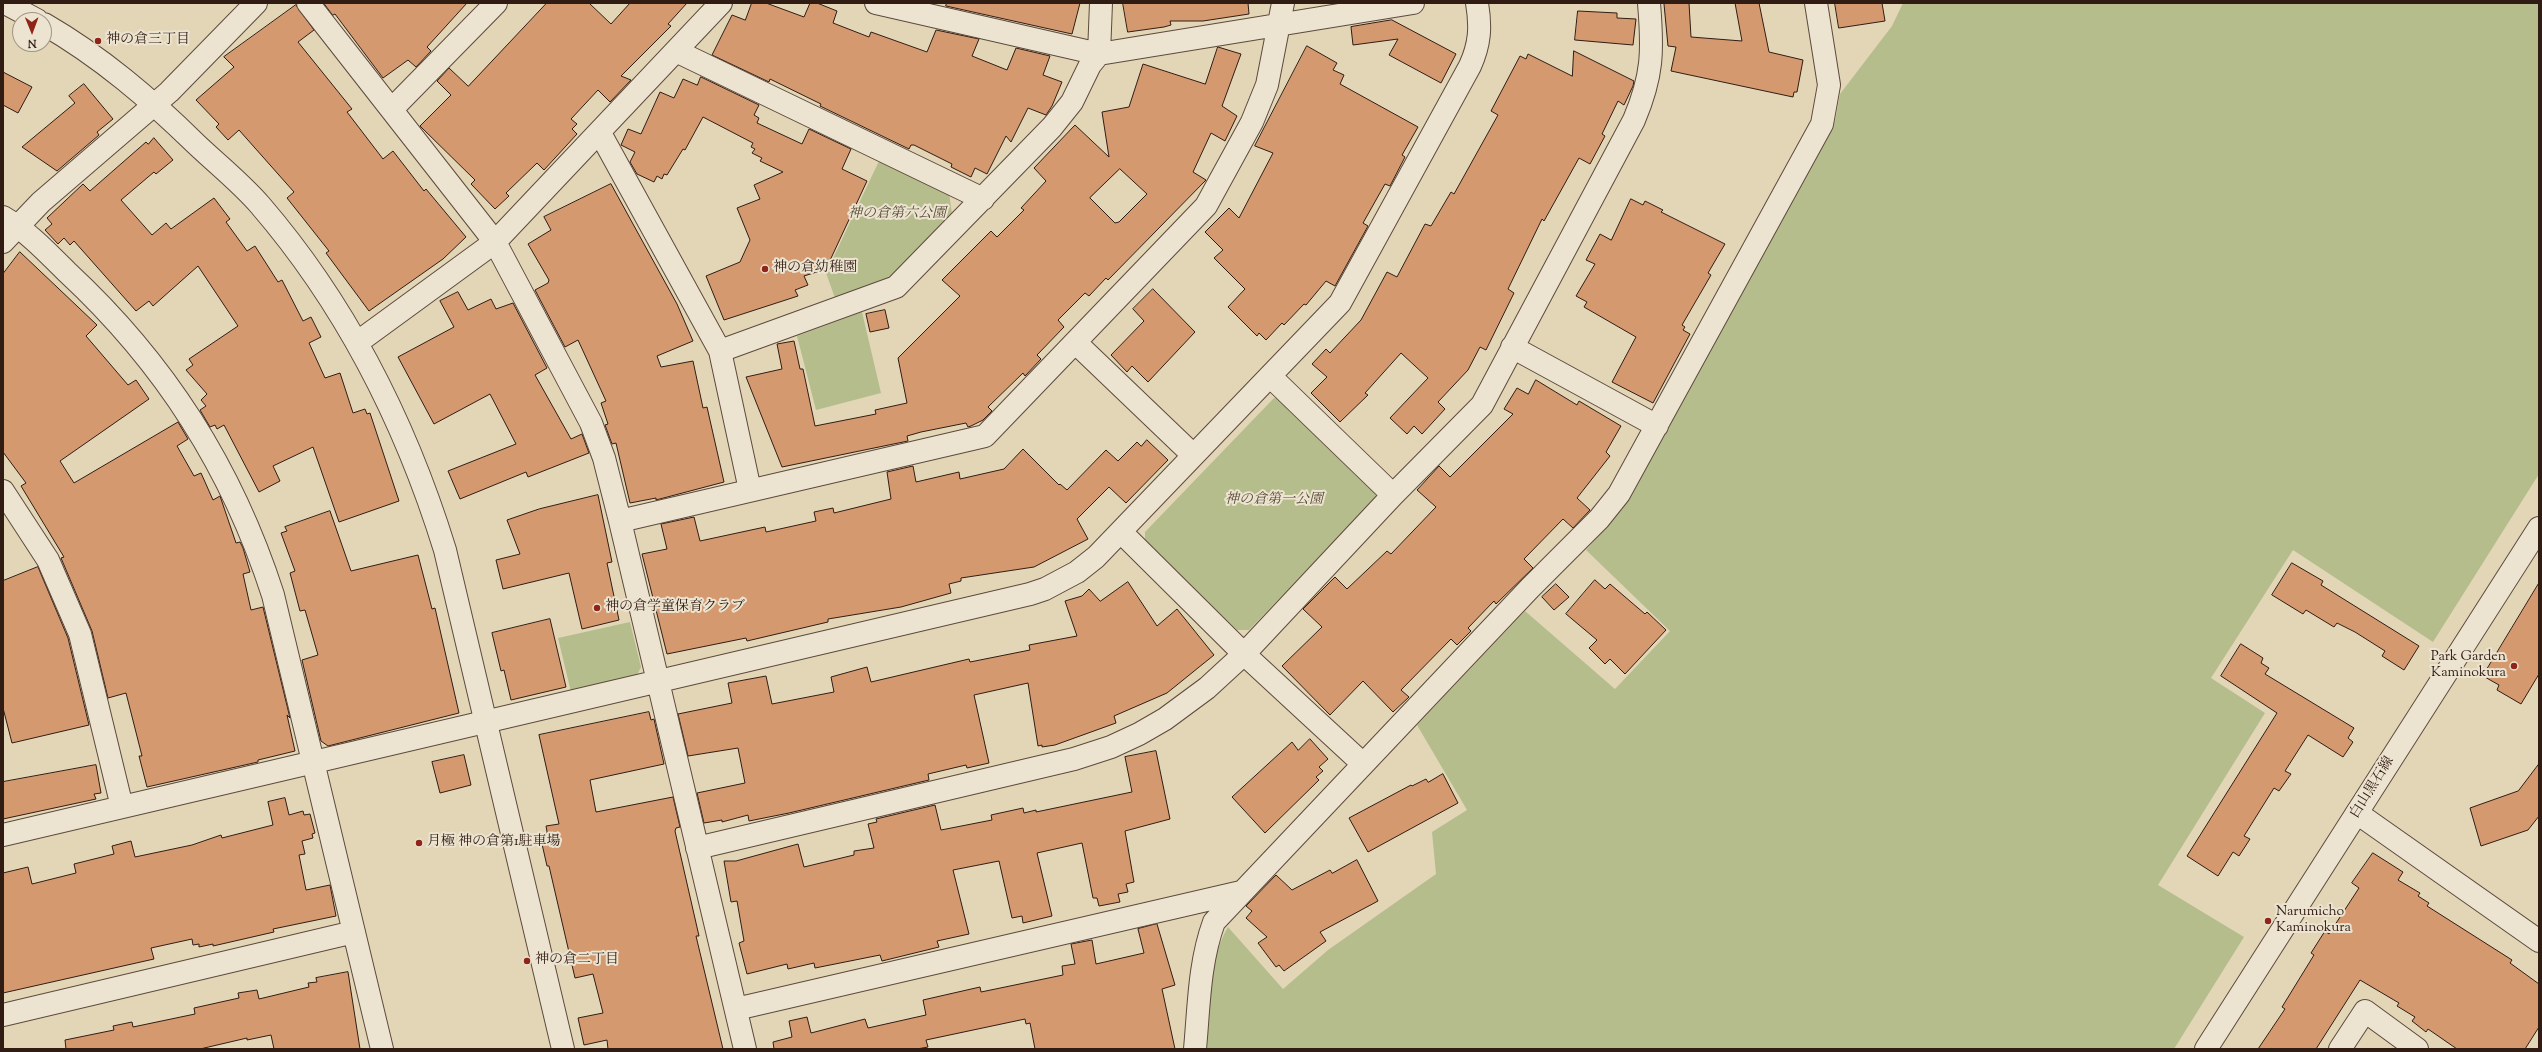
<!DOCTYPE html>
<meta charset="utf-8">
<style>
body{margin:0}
#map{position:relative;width:2542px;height:1052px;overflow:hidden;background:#e2d6b7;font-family:"Sorts Mill Goudy",serif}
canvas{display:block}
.frame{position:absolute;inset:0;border:4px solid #311c14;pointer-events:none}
.north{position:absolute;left:12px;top:12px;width:40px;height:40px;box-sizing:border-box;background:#ece4d0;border:1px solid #a19485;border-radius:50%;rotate:179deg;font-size:11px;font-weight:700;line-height:16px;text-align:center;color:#311c14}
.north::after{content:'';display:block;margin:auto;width:14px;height:18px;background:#8f2418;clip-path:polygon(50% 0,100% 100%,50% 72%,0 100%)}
</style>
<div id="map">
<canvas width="2542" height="1052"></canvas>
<div class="frame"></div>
<div class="north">N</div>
</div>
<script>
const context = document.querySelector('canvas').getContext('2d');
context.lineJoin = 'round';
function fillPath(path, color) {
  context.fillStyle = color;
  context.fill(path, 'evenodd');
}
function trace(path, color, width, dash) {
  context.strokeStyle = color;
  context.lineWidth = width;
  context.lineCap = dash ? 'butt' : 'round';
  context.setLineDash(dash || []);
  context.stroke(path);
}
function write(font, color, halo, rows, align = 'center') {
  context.font = font + ' "Sorts Mill Goudy","Noto Serif JP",serif';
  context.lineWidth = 4;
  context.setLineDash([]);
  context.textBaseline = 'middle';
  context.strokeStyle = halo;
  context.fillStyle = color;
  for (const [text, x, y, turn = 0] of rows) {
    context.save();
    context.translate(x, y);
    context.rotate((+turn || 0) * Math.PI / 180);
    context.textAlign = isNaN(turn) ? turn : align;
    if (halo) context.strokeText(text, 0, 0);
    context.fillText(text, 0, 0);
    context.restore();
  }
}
const green = new Path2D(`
 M 1903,3 L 2539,3 L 2539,474 L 2433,642 L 2293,550 L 2211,678 L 2265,713 L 2158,885 L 2244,937 L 2174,1049 L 1207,1049 C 1210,1009 1207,962 1228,927 L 1283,989 L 1328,950 L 1436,874 L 1432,832 L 1467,810 L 1417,725 L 1525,611 L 1615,689 L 1670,631 L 1586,550 L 1610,523 L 1632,493 L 1835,121 L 1840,94 L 1892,26 Z
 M 879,161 L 949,193 L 952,214 L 891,277 L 835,298 L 826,273 Z
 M 862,312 L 881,393 L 816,410 L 797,336 Z
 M 1274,398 L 1284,399 L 1375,487 L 1376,498 L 1249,630 L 1237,630 L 1145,542 L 1145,532 Z
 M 630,622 L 641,667 L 636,677 L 571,692 L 558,638 Z`);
const building = new Path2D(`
 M 324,3 L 467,3 L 427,47 L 431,51 L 416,67 L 408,60 L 383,78 L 335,14 L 333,15 Z
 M 547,3 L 589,3 L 611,24 L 630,3 L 687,3 L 668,24 L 671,26 L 621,76 L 631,80 L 610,102 L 598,90 L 571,119 L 577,124 L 572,129 L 577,134 L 544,170 L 537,163 L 506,193 L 509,196 L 495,209 L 471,184 L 475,180 L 420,126 L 451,95 L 437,81 L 449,68 L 468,86 Z
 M 752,3 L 766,3 L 804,17 L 810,3 L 817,3 L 837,11 L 833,23 L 869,37 L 871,32 L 927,52 L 936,30 L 979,39 L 972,56 L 1007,70 L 1016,48 L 1050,56 L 1043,75 L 1062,82 L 1052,106 L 1046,115 L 1028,108 L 1011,142 L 1006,136 L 987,174 L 975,168 L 971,177 L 951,167 L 952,164 L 914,145 L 911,145 L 909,149 L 820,106 L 821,104 L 770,79 L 769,82 L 712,55 L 732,15 L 745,20 Z
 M 947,3 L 1080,3 L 1072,34 L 946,6 Z
 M 1123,3 L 1248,3 L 1249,14 L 1203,21 L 1170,21 L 1171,25 L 1164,27 L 1128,32 Z
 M 1689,3 L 1691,37 L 1742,41 L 1735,3 L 1759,3 L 1769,52 L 1803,60 L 1797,92 L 1794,92 L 1793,97 L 1671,71 L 1676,47 L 1668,46 L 1664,4 Z
 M 1835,3 L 1882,3 L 1885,21 L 1839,28 Z
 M 296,5 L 314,30 L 298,42 L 352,109 L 347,112 L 383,159 L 393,151 L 424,191 L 426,189 L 466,237 L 443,259 L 369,311 L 326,253 L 329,251 L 287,198 L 294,192 L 239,130 L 228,140 L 216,127 L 219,124 L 196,100 L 234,67 L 224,57 Z
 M 1578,11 L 1617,13 L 1617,18 L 1636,19 L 1633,45 L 1575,40 Z
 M 1392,20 L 1456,54 L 1441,83 L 1389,55 L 1398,39 L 1353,45 L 1351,27 Z
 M 1307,46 L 1337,63 L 1333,70 L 1344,75 L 1340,84 L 1418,127 L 1402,155 L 1405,157 L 1390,186 L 1385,184 L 1363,223 L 1368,226 L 1335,286 L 1326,281 L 1306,305 L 1304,304 L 1284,325 L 1282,323 L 1266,340 L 1259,333 L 1257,336 L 1228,307 L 1245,289 L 1214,258 L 1223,250 L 1205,232 L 1229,208 L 1239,218 L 1273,153 L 1255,146 Z
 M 1218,47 L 1241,54 L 1222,106 L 1237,116 L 1225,141 L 1211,133 L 1193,172 L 1206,180 L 1108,280 L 1106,278 L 1089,296 L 1085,293 L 1058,320 L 1064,327 L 1037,355 L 1041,359 L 1025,376 L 1023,373 L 988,407 L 992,411 L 983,420 L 971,426 L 968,427 L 966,423 L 921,432 L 907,436 L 908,441 L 782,467 L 746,377 L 782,369 L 777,344 L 794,341 L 800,369 L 803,369 L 815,426 L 876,414 L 875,410 L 907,403 L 898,358 L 960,296 L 942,280 L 991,231 L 997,237 L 1024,210 L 1021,208 L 1046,181 L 1034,168 L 1075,125 L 1109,157 L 1102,112 L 1129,107 L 1143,64 L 1205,84 ZM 1120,169 L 1147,194 L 1119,222 L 1115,223 L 1090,198 Z
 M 1574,51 L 1634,81 L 1633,86 L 1624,105 L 1618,101 L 1602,134 L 1605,136 L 1590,164 L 1579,158 L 1544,221 L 1542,219 L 1508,289 L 1514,293 L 1486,350 L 1480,347 L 1468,370 L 1438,402 L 1445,409 L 1422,434 L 1414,426 L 1407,434 L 1390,418 L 1428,378 L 1401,353 L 1365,393 L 1368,395 L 1340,422 L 1311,393 L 1327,377 L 1312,364 L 1326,349 L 1330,353 L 1361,320 L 1387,272 L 1397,277 L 1425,224 L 1431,226 L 1451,192 L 1454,194 L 1498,115 L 1491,111 L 1520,56 L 1526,59 L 1528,54 L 1572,76 Z
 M 3,72 L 32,87 L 18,113 L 3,105 Z
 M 701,77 L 759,105 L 754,115 L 759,118 L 757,123 L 802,144 L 809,129 L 851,149 L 842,169 L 867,181 L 826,269 L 804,276 L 808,285 L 795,290 L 798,296 L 724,320 L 706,276 L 740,262 L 750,240 L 737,208 L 760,199 L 754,185 L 783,172 L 760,161 L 762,158 L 752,153 L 755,149 L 751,147 L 753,143 L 703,117 L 685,150 L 683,149 L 667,175 L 664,174 L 662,179 L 657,176 L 654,182 L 637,174 L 630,162 L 635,152 L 621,145 L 628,129 L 641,134 L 660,92 L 674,98 L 683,79 L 697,85 Z
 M 84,84 L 113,119 L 97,132 L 99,135 L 57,171 L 22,147 L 75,103 L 69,96 Z
 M 154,138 L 173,160 L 156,174 L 154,172 L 121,200 L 152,235 L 166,223 L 171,229 L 214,198 L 230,219 L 226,222 L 247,251 L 255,246 L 278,282 L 282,280 L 303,321 L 311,317 L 321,337 L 309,343 L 325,378 L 340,373 L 353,413 L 365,409 L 367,414 L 370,413 L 399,501 L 339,522 L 313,447 L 273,466 L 280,481 L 259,492 L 224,425 L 217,429 L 215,425 L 210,427 L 200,410 L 206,406 L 201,400 L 207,394 L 186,370 L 193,365 L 189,359 L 238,326 L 198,266 L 153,306 L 149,301 L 136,311 L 74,241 L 70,245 L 64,238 L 58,244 L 45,230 L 52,224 L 47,218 L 83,184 L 90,191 L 146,142 L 148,144 Z
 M 611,184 L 677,304 L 693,341 L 657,356 L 661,367 L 693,361 L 703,408 L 707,407 L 724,482 L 656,500 L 656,498 L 630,503 L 616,443 L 612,444 L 605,425 L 608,424 L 601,403 L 606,401 L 578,340 L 565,347 L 535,290 L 548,283 L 549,280 L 528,244 L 551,230 L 544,217 Z
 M 1631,199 L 1643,205 L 1645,201 L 1663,210 L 1661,212 L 1725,244 L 1708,273 L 1711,275 L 1682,325 L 1685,327 L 1683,330 L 1690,334 L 1653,403 L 1612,382 L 1636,337 L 1584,307 L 1587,302 L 1576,296 L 1595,264 L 1586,260 L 1600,234 L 1611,240 Z
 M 20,252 L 97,325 L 86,336 L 128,385 L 136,380 L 149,399 L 60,461 L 74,483 L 178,422 L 188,439 L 177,446 L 194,476 L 201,473 L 213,500 L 220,496 L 236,543 L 240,542 L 243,548 L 250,572 L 243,574 L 251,610 L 263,607 L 290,718 L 287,715 L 295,751 L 258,760 L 258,762 L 147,787 L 139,756 L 142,756 L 126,693 L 108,698 L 92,631 L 61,558 L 64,557 L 21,486 L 26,483 L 3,452 L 3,274 Z
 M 1153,289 L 1195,332 L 1148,382 L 1132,366 L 1127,372 L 1111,355 L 1144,321 L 1133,309 Z
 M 458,292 L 468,310 L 491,299 L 496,309 L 513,303 L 547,368 L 535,375 L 571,439 L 582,434 L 589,453 L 528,477 L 526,472 L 460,499 L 448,471 L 516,444 L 490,394 L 434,424 L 398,357 L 454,327 L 440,301 Z
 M 885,310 L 889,328 L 870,332 L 866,314 Z
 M 1536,380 L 1577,405 L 1579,401 L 1621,426 L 1606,452 L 1610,456 L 1577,498 L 1590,510 L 1573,528 L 1563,519 L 1524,559 L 1533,568 L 1496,604 L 1494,601 L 1468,628 L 1471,631 L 1457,645 L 1451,639 L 1401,690 L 1409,697 L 1393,712 L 1363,681 L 1330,715 L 1282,666 L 1322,627 L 1303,609 L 1335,577 L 1347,589 L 1387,551 L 1391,554 L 1436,507 L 1417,490 L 1439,466 L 1450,477 L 1513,414 L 1504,409 L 1517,388 L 1528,394 Z
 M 1147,440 L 1168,460 L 1126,503 L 1109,487 L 1077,519 L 1088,539 L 1034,567 L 961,578 L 961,581 L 949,584 L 951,593 L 901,607 L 828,619 L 828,622 L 747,641 L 746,638 L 667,654 L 642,554 L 667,549 L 661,524 L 694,517 L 700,541 L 765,527 L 766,532 L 816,521 L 814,512 L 833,508 L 834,513 L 891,499 L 887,472 L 913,466 L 916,482 L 959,472 L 960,479 L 1004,469 L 1023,449 L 1059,485 L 1060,484 L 1067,490 L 1106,450 L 1118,461 L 1137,442 L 1141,446 Z
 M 598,495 L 612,562 L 607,563 L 619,620 L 582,629 L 569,573 L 503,589 L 496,560 L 520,554 L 507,520 L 539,509 Z
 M 330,511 L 351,571 L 418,555 L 432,609 L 435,608 L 459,713 L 328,746 L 321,741 L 302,660 L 318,655 L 305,610 L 300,611 L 290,573 L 295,571 L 281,533 L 287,531 L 285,527 Z
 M 2292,563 L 2323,581 L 2321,585 L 2419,646 L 2404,670 L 2382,656 L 2385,651 L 2355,632 L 2337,623 L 2334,627 L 2306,610 L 2303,614 L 2272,595 Z
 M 38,567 L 68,638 L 89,725 L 12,743 L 3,708 L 3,581 Z
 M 1595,580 L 1605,589 L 1610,584 L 1645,614 L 1647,612 L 1666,630 L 1625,674 L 1610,659 L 1605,664 L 1589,648 L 1597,640 L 1566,614 Z
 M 1128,582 L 1157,626 L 1177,609 L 1214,655 L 1167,693 L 1114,716 L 1116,723 L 1055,745 L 1042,747 L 1042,745 L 1038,746 L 1028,683 L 974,695 L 989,763 L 967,768 L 966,765 L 928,774 L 929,780 L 789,813 L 749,821 L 748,815 L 722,822 L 722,820 L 704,823 L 697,793 L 745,783 L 738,748 L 688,756 L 678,714 L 732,703 L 728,683 L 766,676 L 772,704 L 834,692 L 831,677 L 867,667 L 871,682 L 969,659 L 970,662 L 1030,650 L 1029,645 L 1077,636 L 1065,601 L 1082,596 L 1089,589 L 1100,601 Z
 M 2539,583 L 2539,674 L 2521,704 L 2497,690 L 2499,685 L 2483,676 Z
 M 1556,584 L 1569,597 L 1554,610 L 1542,597 Z
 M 550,619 L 566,687 L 511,700 L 504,670 L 501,671 L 492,633 Z
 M 2241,644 L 2263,658 L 2261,663 L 2269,668 L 2265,674 L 2354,728 L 2348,738 L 2353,742 L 2343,757 L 2308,735 L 2285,771 L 2291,774 L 2279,791 L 2274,788 L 2244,836 L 2250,839 L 2239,856 L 2233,852 L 2218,876 L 2187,856 L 2277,713 L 2221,676 Z
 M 649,712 L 651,720 L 654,719 L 664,764 L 590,780 L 596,812 L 673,797 L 680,827 L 676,828 L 675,831 L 699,936 L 696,936 L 723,1049 L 608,1049 L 607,1040 L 584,1045 L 578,1018 L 603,1013 L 593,974 L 575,978 L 549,866 L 547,866 L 542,844 L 549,843 L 546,826 L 559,824 L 539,735 Z
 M 1310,739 L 1328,759 L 1319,767 L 1323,771 L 1316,777 L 1319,780 L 1265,833 L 1232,797 L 1292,742 L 1298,750 Z
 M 1156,751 L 1170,819 L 1125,831 L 1134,882 L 1126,884 L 1128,892 L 1118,894 L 1120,902 L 1099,906 L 1097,898 L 1093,898 L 1082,843 L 1037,853 L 1052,916 L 1023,923 L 1022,916 L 1012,918 L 999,861 L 953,870 L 969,934 L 937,941 L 939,947 L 882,961 L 880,955 L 815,968 L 814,963 L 788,969 L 787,964 L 747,974 L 739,943 L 744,941 L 737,901 L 731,902 L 724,861 L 736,861 L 798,844 L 804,867 L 854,855 L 854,851 L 874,848 L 868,824 L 877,822 L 876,819 L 935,805 L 941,830 L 992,820 L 991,815 L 1023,808 L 1024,813 L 1036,810 L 1036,812 L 1132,792 L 1125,757 Z
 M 464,755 L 471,785 L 440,793 L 432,762 Z
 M 2539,764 L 2539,816 L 2528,830 L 2481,846 L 2470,808 L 2518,791 Z
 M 96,765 L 101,793 L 94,794 L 96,799 L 3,819 L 3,782 Z
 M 1443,774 L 1458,803 L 1368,852 L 1349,818 L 1411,785 L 1412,786 L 1426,779 L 1428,782 Z
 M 285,798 L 289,815 L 303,811 L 304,815 L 310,814 L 315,833 L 312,834 L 313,838 L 302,841 L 305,854 L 299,855 L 306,890 L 330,885 L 336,916 L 273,929 L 274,932 L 213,946 L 213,944 L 199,947 L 199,944 L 193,945 L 192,939 L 151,948 L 154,959 L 3,993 L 3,873 L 28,867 L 32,884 L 76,873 L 74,864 L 114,854 L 112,846 L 131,841 L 135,857 L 192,845 L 221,835 L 222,838 L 273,825 L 268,802 Z
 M 2373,853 L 2403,872 L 2398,880 L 2420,893 L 2418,896 L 2429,903 L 2427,906 L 2512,960 L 2510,963 L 2539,984 L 2539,1027 L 2525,1049 L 2457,1049 L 2428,1029 L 2426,1032 L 2412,1021 L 2415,1017 L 2397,1006 L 2399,1003 L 2360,980 L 2316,1049 L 2258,1049 L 2285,1009 L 2282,1007 L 2314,955 L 2311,953 L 2325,931 L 2329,934 L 2359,888 L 2352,883 Z
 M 1357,860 L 1378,901 L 1320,932 L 1326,941 L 1284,971 L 1279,965 L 1276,967 L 1258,943 L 1267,937 L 1246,918 L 1252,911 L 1246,906 L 1276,875 L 1292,890 L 1330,870 L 1332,873 Z
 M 1157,924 L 1175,985 L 1162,989 L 1175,1049 L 1035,1049 L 1030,1023 L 1026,1024 L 1025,1019 L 926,1040 L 928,1047 L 917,1049 L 774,1049 L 773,1042 L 792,1037 L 789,1021 L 807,1017 L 811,1033 L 865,1019 L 868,1028 L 926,1015 L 923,1000 L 980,987 L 981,992 L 1063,975 L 1062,966 L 1075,964 L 1071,944 L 1092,940 L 1096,964 L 1144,953 L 1138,929 Z
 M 348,972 L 360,1049 L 274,1049 L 271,1035 L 247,1040 L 247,1038 L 200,1049 L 66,1049 L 65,1040 L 114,1030 L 113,1026 L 132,1022 L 133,1027 L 195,1014 L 194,1008 L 239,998 L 238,993 L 257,990 L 259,999 L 309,987 L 308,983 L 317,982 L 316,978 Z`);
const minor = new Path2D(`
 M 308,3 L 495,242 L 591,423 L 604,458 L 620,521 L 745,1049
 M 876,3 L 1099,54 L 1413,3
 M 676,51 L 983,199
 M 392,109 L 496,3
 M 600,133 L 720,351 L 750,490
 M 3,217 C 27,231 47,252 67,272 C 165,363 232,468 273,595 L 382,1049
 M 3,242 L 41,202 L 169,92 L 256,3
 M 358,342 L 495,242 L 721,3
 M 1076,343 L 1192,454
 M 1512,347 L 1657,426
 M 720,351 L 896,287 L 1052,127 L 1072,102 L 1090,65 L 1099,54 L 1101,3
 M 1270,376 L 1393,495
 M 3,491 L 48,560 L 80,634 L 122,807
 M 620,521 L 985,436 L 1206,206 L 1252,122 L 1267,85 L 1283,3
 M 1121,532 L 1244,654 L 1363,764
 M 2357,813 L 2539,941
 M 3,835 L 1030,594 L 1045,589 L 1077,572 L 1096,557 L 1340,303 L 1470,66 C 1480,44 1481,27 1477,3
 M 697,848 L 1074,759 L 1111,747 L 1139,734 L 1165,719 L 1207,688 L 1244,654 L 1393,495 L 1482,405 L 1634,120 C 1653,75 1653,51 1649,3
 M 736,1009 L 1241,892
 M 3,1015 L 354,932
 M 1195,1049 C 1199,1006 1199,963 1214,922 L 1530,588 L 1599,519 L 1619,494 L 1822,124 L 1829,85 L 1816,3
 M 2340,1049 L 2365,1011 L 2417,1049`);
const tertiary = new Path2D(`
 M 5,3 L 37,20
 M 44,24 C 101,57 149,98 196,144 C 217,164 241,183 260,205 C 347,306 406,424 445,550 L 563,1049
 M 2206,1049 L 2539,528`);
const markers = [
 [98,41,4,"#8f2418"],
 [765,269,4,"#8f2418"],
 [597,608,4,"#8f2418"],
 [2514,666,4,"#8f2418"],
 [419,843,4,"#8f2418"],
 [2268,921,4,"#8f2418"],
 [527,961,4,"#8f2418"]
];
const poiNames = [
 ["神の倉三丁目",106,41],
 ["神の倉幼稚園",773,269],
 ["神の倉学童保育クラブ",605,608],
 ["Park Garden",2506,658,"right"],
 ["Kaminokura",2506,674,"right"],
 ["月極 神の倉第1駐車場",427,843],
 ["Narumicho",2276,913],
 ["Kaminokura",2276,929],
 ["神の倉二丁目",535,961]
];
const parkNames = [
 ["神の倉第六公園",897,215],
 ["神の倉第一公園",1274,501]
];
const streetNames = [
 ["白山黒石線",2373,788,-58]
];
fillPath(green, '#b5bd8d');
fillPath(building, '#d59970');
trace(building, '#311c14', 1);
trace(minor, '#5d4a3d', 24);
trace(tertiary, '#5d4a3d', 24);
trace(minor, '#ece4d0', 22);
trace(tertiary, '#ece4d0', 22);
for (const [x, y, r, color] of markers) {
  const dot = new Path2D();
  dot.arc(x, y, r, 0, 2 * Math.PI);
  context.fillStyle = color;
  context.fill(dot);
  trace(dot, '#ece4d0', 1.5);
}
write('14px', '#311c14', '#ece4d0', poiNames, 'left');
write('italic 14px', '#594c38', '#ece4d0', parkNames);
write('14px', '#311c14', '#ece4d0', streetNames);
</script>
